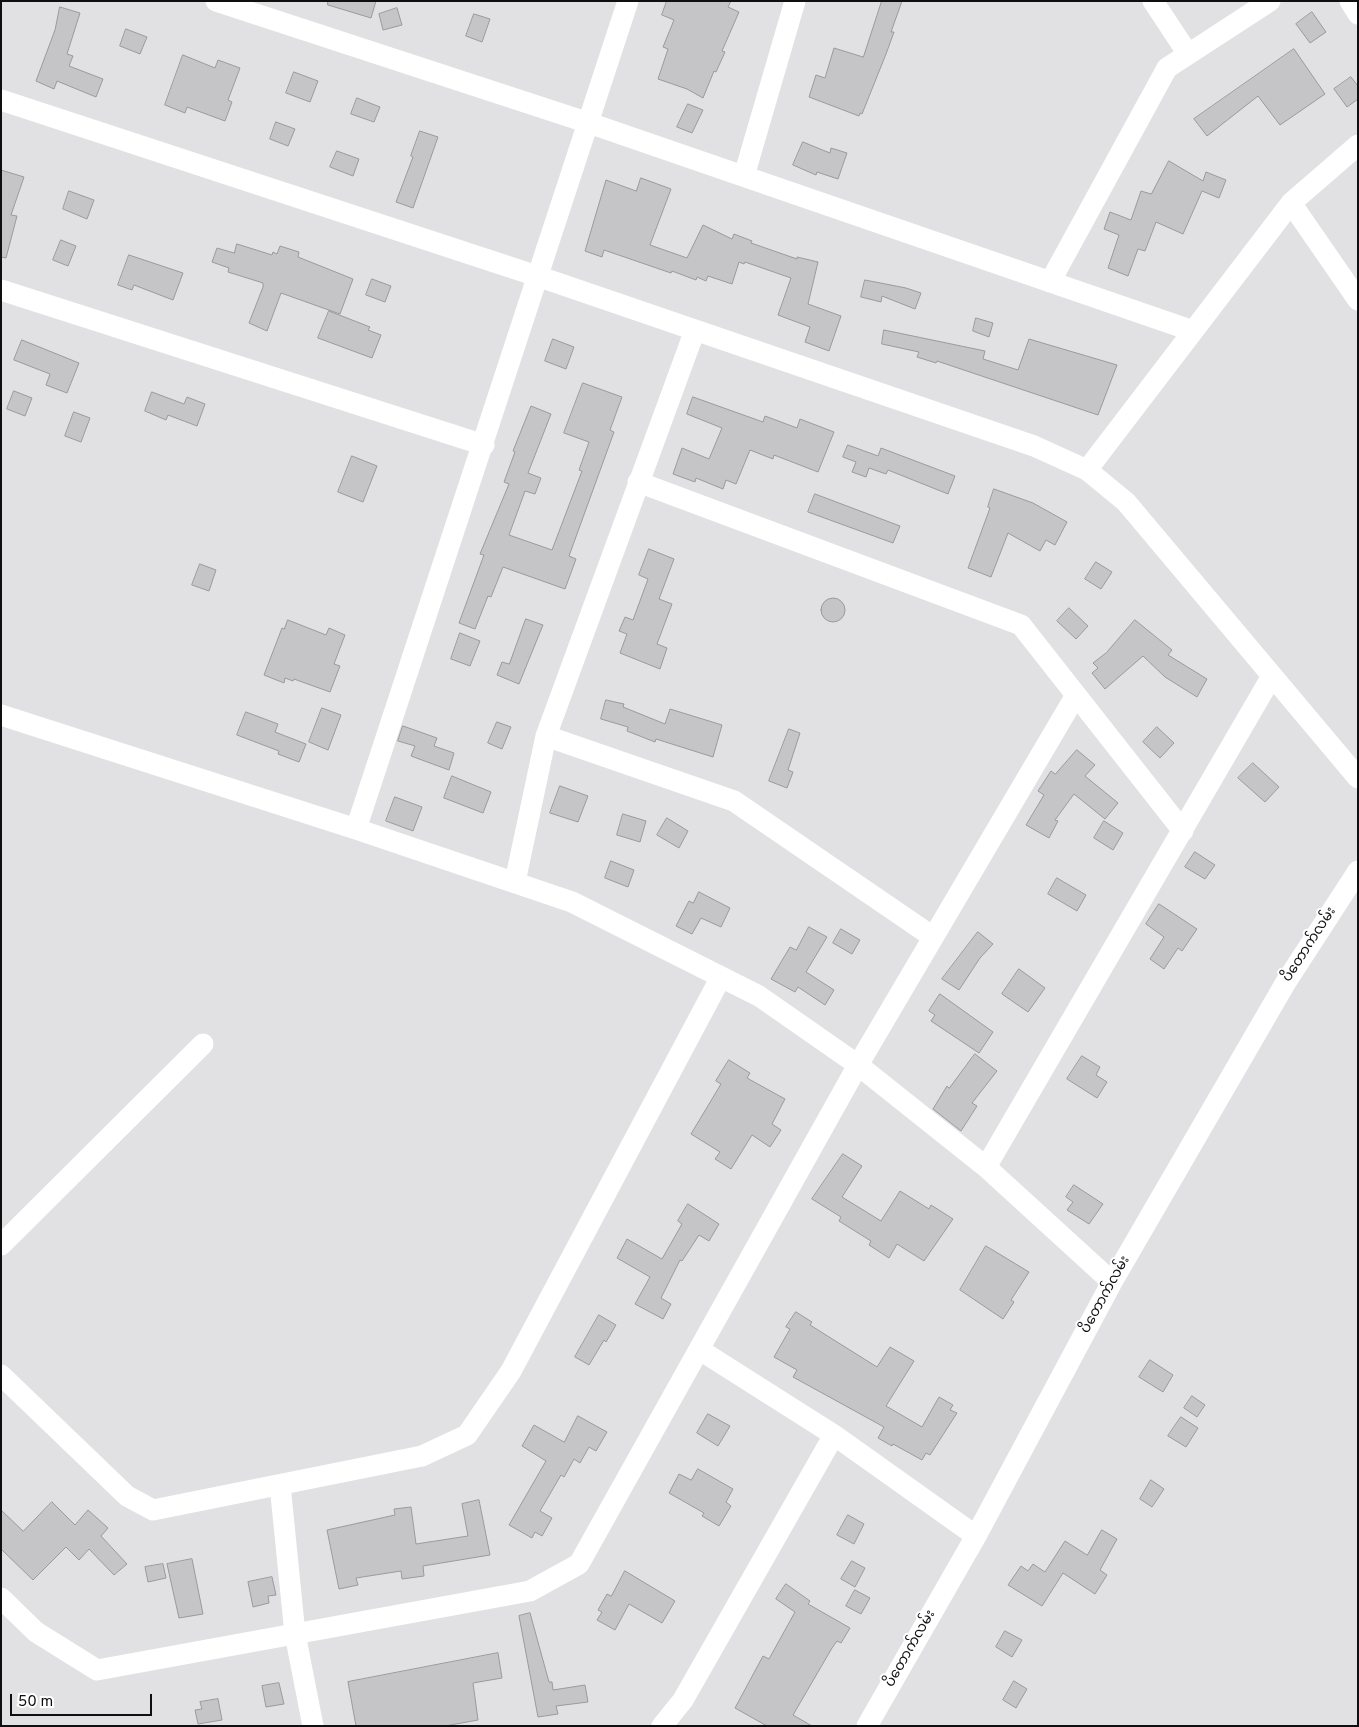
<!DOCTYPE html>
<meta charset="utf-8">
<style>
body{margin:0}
#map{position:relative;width:1359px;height:1727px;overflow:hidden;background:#e1e1e4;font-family:Overpass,sans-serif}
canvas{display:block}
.frame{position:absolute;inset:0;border:2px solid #0f0f10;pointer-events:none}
.scale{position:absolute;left:10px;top:1694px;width:142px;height:22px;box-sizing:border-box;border:2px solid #0f0f10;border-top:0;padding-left:6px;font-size:15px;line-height:18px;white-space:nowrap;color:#0f0f10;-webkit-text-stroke:4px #fff;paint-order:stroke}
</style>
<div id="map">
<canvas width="1359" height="1727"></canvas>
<div class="frame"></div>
<div class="scale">50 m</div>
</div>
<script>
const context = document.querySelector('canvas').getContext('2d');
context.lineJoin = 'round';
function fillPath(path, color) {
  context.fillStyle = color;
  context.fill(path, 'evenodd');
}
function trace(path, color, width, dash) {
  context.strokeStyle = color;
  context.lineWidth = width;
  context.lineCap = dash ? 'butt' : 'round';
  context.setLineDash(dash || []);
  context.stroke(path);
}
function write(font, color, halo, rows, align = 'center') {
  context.font = font + ' Overpass,"Noto Sans Myanmar",sans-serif';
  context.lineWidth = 4;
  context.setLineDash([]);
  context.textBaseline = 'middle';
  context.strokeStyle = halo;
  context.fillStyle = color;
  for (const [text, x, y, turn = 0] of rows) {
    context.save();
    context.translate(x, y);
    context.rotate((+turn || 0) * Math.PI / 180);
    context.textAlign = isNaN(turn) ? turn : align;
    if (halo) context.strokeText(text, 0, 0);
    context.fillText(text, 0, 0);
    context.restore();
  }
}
const building = new Path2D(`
 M 328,1 L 376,1 L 371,18 L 328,5 Z
 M 667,1 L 731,1 L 728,7 L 739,12 L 722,51 L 725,52 L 716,72 L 714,71 L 703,98 L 687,89 L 658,79 L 668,49 L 663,47 L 674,20 L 662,15 Z
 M 882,1 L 902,1 L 891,32 L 894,32 L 886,54 L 862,114 L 860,113 L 859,116 L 809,97 L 816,75 L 825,78 L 834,48 L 863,57 Z
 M 60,7 L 80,13 L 67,54 L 73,56 L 69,66 L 103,79 L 96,97 L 57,81 L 54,89 L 36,81 L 55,30 Z
 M 397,8 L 402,25 L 383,30 L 379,14 Z
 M 1312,12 L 1326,32 L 1310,43 L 1296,24 Z
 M 474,14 L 490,19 L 482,42 L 466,36 Z
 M 126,29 L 147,37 L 140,54 L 120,46 Z
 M 1294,49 L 1325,94 L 1280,125 L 1258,96 L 1207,136 L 1194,119 Z
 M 183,55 L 215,68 L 218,60 L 240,68 L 228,100 L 232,102 L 225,121 L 187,107 L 185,113 L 165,105 Z
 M 294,72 L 318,81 L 310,102 L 286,93 Z
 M 1351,77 L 1358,86 L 1358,99 L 1347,107 L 1334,89 Z
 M 357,98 L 380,107 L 374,122 L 351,114 Z
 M 688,104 L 703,110 L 692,133 L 677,127 Z
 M 276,122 L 295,129 L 288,146 L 270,139 Z
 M 420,131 L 438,137 L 413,208 L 396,202 L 413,157 L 411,156 Z
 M 803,142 L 830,153 L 831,148 L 847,153 L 838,179 L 817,172 L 816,175 L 793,165 Z
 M 337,151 L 359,159 L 353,176 L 330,167 Z
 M 1169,161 L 1203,181 L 1206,172 L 1226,180 L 1219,198 L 1202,191 L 1183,234 L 1156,222 L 1145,251 L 1138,249 L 1128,276 L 1108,268 L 1119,235 L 1104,229 L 1110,212 L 1131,220 L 1141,191 L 1151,194 Z
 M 1,170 L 24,177 L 11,215 L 17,216 L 6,258 L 1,257 Z
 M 641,178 L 671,189 L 650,245 L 687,258 L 703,225 L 732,239 L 734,234 L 752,241 L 751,243 L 797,259 L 797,257 L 818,262 L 808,304 L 841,316 L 829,351 L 805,342 L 810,327 L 778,315 L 791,278 L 745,262 L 744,264 L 739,262 L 732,284 L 708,276 L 706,281 L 697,277 L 696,280 L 672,271 L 671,273 L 604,250 L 602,257 L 585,251 L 606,180 L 636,191 Z
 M 69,191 L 94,200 L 87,219 L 63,209 Z
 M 61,240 L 76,246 L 68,266 L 53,260 Z
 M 237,244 L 272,255 L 273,252 L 277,254 L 280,246 L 299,252 L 298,257 L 353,279 L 340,314 L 281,293 L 267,331 L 249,323 L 263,287 L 263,283 L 228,272 L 229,268 L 212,262 L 217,248 L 234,253 Z
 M 129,255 L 183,273 L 173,300 L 134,285 L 132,290 L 118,285 Z
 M 372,279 L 391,286 L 385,302 L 366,295 Z
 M 865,280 L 906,288 L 921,293 L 915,309 L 882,296 L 881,302 L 861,297 Z
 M 329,311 L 370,327 L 368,330 L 381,335 L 372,358 L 318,338 Z
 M 976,318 L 993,323 L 989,337 L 973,331 Z
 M 884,330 L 985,351 L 983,359 L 1018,370 L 1029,339 L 1117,365 L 1098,415 L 937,361 L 936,363 L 917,357 L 919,352 L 882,344 Z
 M 553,339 L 574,347 L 566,369 L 545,361 Z
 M 22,340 L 79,363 L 67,393 L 46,385 L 50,374 L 14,360 Z
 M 583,383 L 622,397 L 610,430 L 614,432 L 569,556 L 576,559 L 565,589 L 503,567 L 491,597 L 488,596 L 475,629 L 459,623 L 484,555 L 480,554 L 509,484 L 504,482 L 515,452 L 513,451 L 531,406 L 551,414 L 528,473 L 541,478 L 535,494 L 525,491 L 509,535 L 552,550 L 582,471 L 579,470 L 589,442 L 564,433 Z
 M 14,391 L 32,398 L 25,416 L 7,409 Z
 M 152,392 L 184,404 L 187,397 L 205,404 L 197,426 L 168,415 L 166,420 L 145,411 Z
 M 693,397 L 763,422 L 765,416 L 797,428 L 800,419 L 834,432 L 818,472 L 774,455 L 773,459 L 750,450 L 736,484 L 726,480 L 723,489 L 696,478 L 695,482 L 673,474 L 682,448 L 709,459 L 722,428 L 687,414 Z
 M 74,412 L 90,418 L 81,442 L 65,436 Z
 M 848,445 L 878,456 L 881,448 L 955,476 L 948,494 L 888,470 L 886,474 L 869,468 L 866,477 L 852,472 L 856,462 L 843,457 Z
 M 352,456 L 377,466 L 363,502 L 338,492 Z
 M 994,489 L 1033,503 L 1067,522 L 1055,545 L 1046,540 L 1040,551 L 1008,533 L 991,577 L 968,568 L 990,508 L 988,507 Z
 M 815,494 L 900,526 L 893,543 L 808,512 Z
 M 649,549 L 674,559 L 659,599 L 672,604 L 657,644 L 667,648 L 660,669 L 620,653 L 627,634 L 619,631 L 625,617 L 633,620 L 648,579 L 639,575 Z
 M 1096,562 L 1112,572 L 1101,589 L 1085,579 Z
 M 200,564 L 216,570 L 209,591 L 192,585 Z
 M821 610a12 12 0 1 1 24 0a12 12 0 1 1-24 0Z
 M 1069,608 L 1088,626 L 1076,639 L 1057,621 Z
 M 526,619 L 543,625 L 519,684 L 497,675 L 502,662 L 509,664 Z
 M 288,620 L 326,635 L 329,628 L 345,635 L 334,664 L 340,666 L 330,692 L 294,679 L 293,681 L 285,678 L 284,683 L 264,675 L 282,628 L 284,629 Z
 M 1135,620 L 1172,650 L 1168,655 L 1207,679 L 1197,697 L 1165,677 L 1143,656 L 1105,689 L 1092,673 L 1098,668 L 1093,663 L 1106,653 Z
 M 460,633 L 480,641 L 470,666 L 451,659 Z
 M 606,700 L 624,704 L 623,707 L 665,724 L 670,709 L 722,725 L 713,757 L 656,739 L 655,742 L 627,731 L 628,727 L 601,719 Z
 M 322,708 L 341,715 L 328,750 L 309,742 Z
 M 246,712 L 278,724 L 275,732 L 306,744 L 299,762 L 278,754 L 279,751 L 237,735 Z
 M 497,722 L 511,727 L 502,749 L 488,743 Z
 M 403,726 L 437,738 L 434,746 L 454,753 L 449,770 L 411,756 L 415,746 L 398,741 Z
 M 1157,727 L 1174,743 L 1160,758 L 1143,742 Z
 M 789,729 L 800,733 L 788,770 L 793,772 L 787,788 L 769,781 Z
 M 1077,750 L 1095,765 L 1085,776 L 1118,803 L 1105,819 L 1074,794 L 1055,820 L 1058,821 L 1049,838 L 1026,825 L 1044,795 L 1038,791 L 1051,771 L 1055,774 Z
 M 1253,763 L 1279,787 L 1265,802 L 1238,778 Z
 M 452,776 L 491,792 L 483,813 L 444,798 Z
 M 560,786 L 588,796 L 578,822 L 550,813 Z
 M 395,797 L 422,807 L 413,831 L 386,821 Z
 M 623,814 L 646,821 L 640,842 L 617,835 Z
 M 667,818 L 688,831 L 679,848 L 657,835 Z
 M 1104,821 L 1123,833 L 1113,850 L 1094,838 Z
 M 1195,852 L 1215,865 L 1205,879 L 1185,867 Z
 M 611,861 L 634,870 L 628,887 L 605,878 Z
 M 1057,878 L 1086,895 L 1077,911 L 1048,894 Z
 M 699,892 L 730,908 L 721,927 L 701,918 L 692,934 L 676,926 L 689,901 L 693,903 Z
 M 1159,904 L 1197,929 L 1182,951 L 1178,948 L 1164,969 L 1150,959 L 1164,937 L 1146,924 Z
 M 809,927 L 827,937 L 806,972 L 834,990 L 825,1005 L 798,987 L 795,992 L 771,979 L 790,947 L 796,950 Z
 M 841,929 L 860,940 L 852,954 L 833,943 Z
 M 978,932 L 993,944 L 980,958 L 959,990 L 942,979 Z
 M 1019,969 L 1045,988 L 1028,1012 L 1002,994 Z
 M 940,994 L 993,1032 L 979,1053 L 931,1021 L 935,1015 L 929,1011 Z
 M 975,1054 L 997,1071 L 972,1103 L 977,1106 L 961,1131 L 933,1109 L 947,1086 L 949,1088 Z
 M 1082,1056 L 1100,1067 L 1096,1075 L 1107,1082 L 1097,1098 L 1067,1079 Z
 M 729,1060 L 750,1073 L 747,1078 L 785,1099 L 772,1124 L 781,1130 L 770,1147 L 752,1135 L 731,1169 L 715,1159 L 720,1152 L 691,1134 L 721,1084 L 716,1081 Z
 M 843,1154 L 862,1166 L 842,1197 L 881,1221 L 900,1191 L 929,1209 L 931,1205 L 953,1219 L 924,1261 L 897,1244 L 889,1258 L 869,1245 L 871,1241 L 839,1221 L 841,1217 L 812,1199 Z
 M 1074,1185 L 1103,1204 L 1089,1224 L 1067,1210 L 1073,1202 L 1066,1197 Z
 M 688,1204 L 719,1224 L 709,1241 L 699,1235 L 682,1261 L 680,1260 L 661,1298 L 671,1304 L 663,1319 L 635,1304 L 650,1277 L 617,1258 L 627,1239 L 662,1259 L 682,1224 L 678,1221 Z
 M 986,1246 L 1029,1272 L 1011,1300 L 1014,1302 L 1003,1319 L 960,1290 Z
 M 796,1312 L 812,1322 L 810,1325 L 877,1367 L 890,1347 L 914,1361 L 886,1406 L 922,1427 L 939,1397 L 953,1405 L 950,1410 L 957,1413 L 930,1455 L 926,1453 L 922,1460 L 893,1444 L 892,1446 L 878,1438 L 884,1427 L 793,1377 L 797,1370 L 774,1357 L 790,1329 L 786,1327 Z
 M 599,1315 L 616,1325 L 606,1342 L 604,1340 L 589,1365 L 575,1357 Z
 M 1150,1360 L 1173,1375 L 1163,1392 L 1139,1377 Z
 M 1192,1396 L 1205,1405 L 1197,1417 L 1184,1408 Z
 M 708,1414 L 730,1426 L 718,1446 L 697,1433 Z
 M 578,1416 L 607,1432 L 596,1451 L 589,1447 L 580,1463 L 574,1459 L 564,1477 L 561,1475 L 540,1511 L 552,1518 L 542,1536 L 535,1532 L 532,1538 L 509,1525 L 546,1461 L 522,1446 L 534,1425 L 564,1442 Z
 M 1181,1417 L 1198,1428 L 1186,1447 L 1168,1436 Z
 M 698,1469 L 733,1489 L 726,1502 L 731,1506 L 719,1526 L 702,1516 L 704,1513 L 669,1493 L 679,1474 L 691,1480 Z
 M 1151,1480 L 1164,1489 L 1152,1507 L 1140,1499 Z
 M 479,1500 L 490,1555 L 423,1566 L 424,1576 L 402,1579 L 401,1571 L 356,1578 L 358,1585 L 339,1589 L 327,1530 L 395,1515 L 394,1509 L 411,1507 L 416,1544 L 468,1536 L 462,1504 Z
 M 52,1502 L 75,1525 L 88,1510 L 108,1528 L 101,1536 L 127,1564 L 114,1575 L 89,1549 L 79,1560 L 66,1547 L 33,1580 L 1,1549 L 1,1510 L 23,1531 Z
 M 848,1515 L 864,1524 L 854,1544 L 837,1535 Z
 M 1102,1530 L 1117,1539 L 1100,1570 L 1107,1575 L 1095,1594 L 1063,1573 L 1042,1606 L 1008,1585 L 1021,1566 L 1028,1571 L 1033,1564 L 1045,1572 L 1065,1541 L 1087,1555 Z
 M 192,1559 L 203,1614 L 179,1618 L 167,1564 Z
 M 852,1561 L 865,1568 L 855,1587 L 841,1579 Z
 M 163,1564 L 166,1578 L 148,1582 L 145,1567 Z
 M 625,1571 L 675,1601 L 662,1623 L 629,1604 L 615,1630 L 597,1620 L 602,1612 L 598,1610 L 607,1594 L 611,1596 Z
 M 272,1577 L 276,1595 L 268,1596 L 269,1603 L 253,1607 L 248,1582 Z
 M 786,1584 L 810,1601 L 808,1604 L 850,1628 L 841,1643 L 837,1641 L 832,1648 L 793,1715 L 812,1726 L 767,1726 L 735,1708 L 763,1656 L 769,1659 L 795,1612 L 776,1599 Z
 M 855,1590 L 870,1598 L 861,1614 L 846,1606 Z
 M 530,1613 L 549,1682 L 552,1682 L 553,1690 L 585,1685 L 588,1702 L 556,1706 L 558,1714 L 538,1717 L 519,1616 Z
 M 1005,1631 L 1022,1640 L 1012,1657 L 996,1647 Z
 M 498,1653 L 502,1678 L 473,1683 L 478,1720 L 445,1726 L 356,1726 L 348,1682 Z
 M 1014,1681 L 1027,1689 L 1016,1708 L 1003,1700 Z
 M 279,1683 L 284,1704 L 266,1707 L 262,1686 Z
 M 218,1699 L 222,1720 L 198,1724 L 195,1710 L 202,1709 L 200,1702 Z`);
const minor = new Path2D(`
 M 216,1 L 589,123 L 1193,331
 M 1153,1 L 1188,54
 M 1350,1 L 1358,14
 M 1,100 L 540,277 L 1034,446 L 1087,470 L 1126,502 L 1358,778
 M 744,176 L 795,1
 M 1291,203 L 1358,300
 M 1050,282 L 1167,68 L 1270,1
 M 1,290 L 484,445
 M 1087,470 L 1291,203 L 1358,145
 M 638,482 L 1021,625 L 1183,831
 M 1,715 L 356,829 L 572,902 L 759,996 L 858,1065 L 986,1167 L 1112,1282
 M 546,736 L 734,801 L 933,937
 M 356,829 L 628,1
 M 515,882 L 546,736 L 695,330
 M 986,1167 L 1272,676
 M 1,1245 L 203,1044
 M 700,1350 L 834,1435 L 976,1536
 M 1,1375 L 127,1496 L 153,1510 L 422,1456 L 467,1435 L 511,1371 L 721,977
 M 280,1485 L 295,1634 L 313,1726
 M 1,1598 L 36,1632 L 97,1670 L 530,1591 L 579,1564 L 858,1065 L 1076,695
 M 662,1726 L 683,1700 L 834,1435
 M 867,1726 L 976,1536 L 1112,1282 L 1286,982 L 1358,871`);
const streetNames = [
 ["ပိတောက်လမ်း",1310,945,-57],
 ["ပိတောက်လမ်း",1106,1295,-61],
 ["ပိတောက်လမ်း",911,1649,-60]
];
fillPath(building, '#c5c4c7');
trace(building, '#9a9a9d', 1);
trace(minor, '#fff', 21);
write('14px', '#0f0f10', '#fff', streetNames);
</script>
